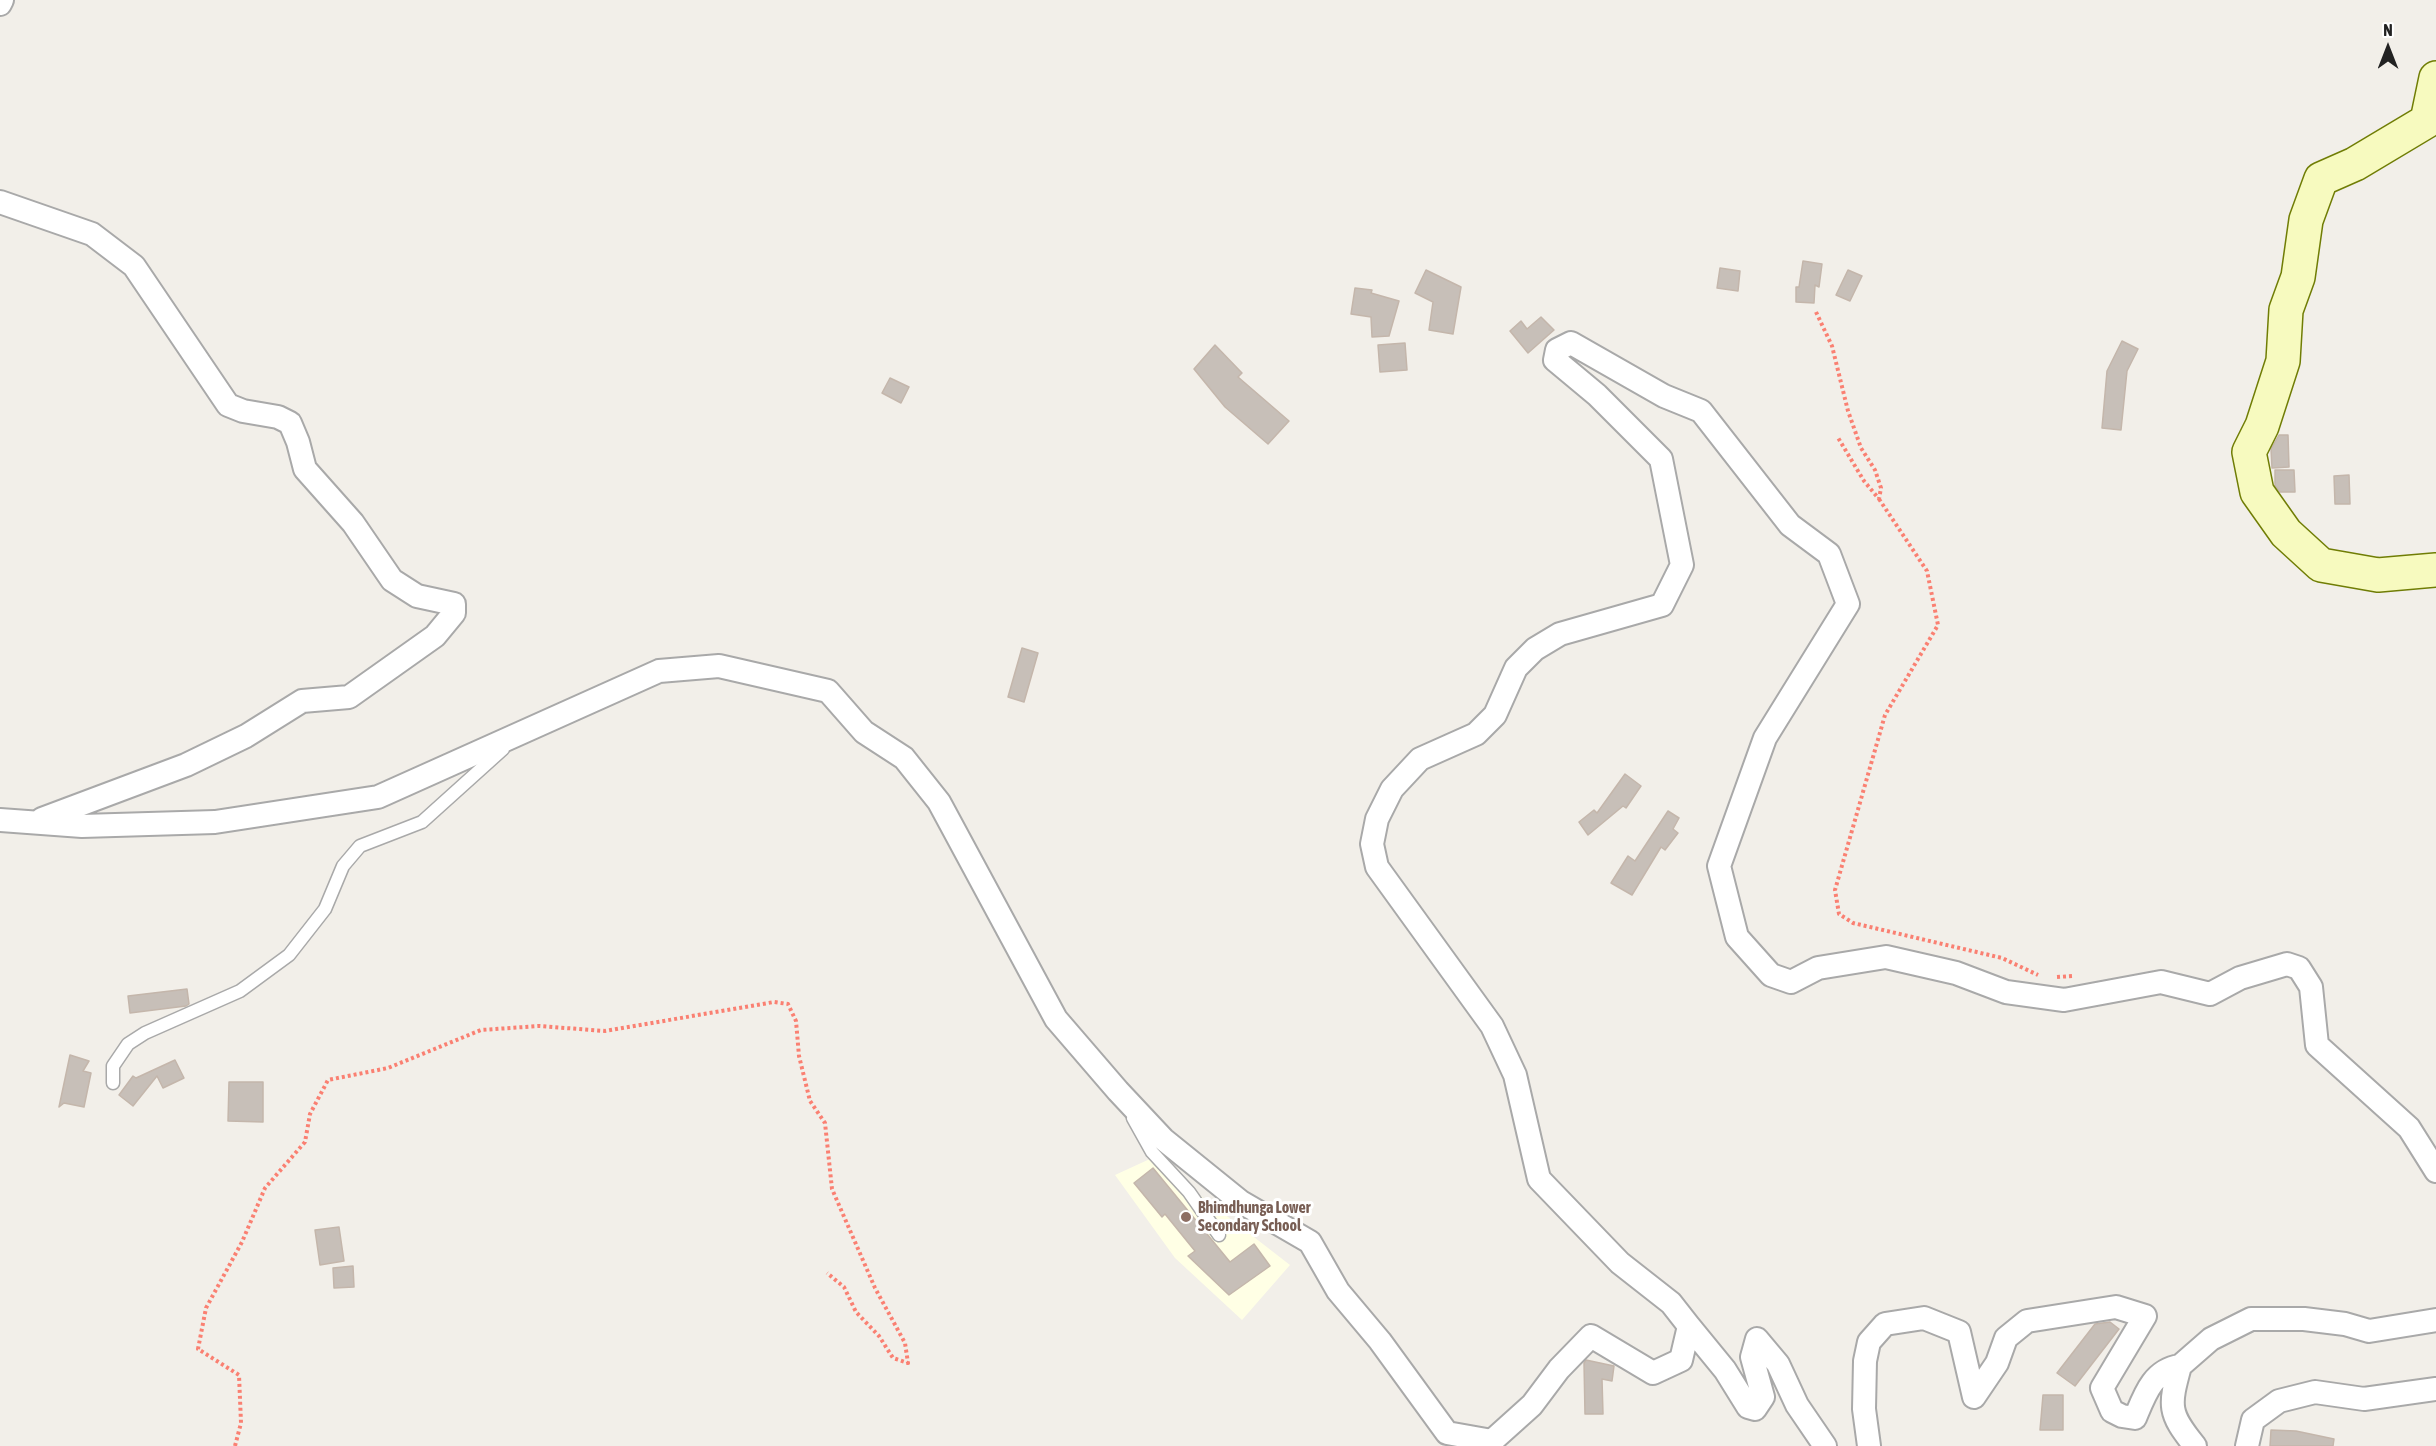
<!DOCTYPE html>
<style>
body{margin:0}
#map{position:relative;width:2436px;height:1446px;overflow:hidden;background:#f2efe9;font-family:"Asap Condensed",sans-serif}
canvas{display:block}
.north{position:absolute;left:2358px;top:18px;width:60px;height:60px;-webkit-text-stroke:4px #fff;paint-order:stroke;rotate:0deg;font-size:16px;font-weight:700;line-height:24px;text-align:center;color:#222}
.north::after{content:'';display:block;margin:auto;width:21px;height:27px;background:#222;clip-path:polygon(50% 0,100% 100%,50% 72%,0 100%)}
</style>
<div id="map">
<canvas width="2436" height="1446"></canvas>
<div class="north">N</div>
</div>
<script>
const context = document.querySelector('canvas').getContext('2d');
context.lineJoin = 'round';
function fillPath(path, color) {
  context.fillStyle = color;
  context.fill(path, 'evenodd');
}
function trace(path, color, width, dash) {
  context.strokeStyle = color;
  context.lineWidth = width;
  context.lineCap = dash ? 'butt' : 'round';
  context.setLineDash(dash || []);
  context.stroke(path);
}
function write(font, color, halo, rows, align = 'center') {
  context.font = font + ' "Asap Condensed",sans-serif';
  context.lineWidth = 6;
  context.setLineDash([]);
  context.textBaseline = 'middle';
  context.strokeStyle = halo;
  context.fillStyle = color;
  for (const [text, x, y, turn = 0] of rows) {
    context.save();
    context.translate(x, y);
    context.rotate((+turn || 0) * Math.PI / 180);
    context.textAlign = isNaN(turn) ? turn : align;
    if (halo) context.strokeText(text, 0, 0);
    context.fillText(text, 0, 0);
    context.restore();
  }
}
const education = new Path2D(`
 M 1152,1158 L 1290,1265 L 1242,1320 L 1175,1258 L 1115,1175 Z`);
const building = new Path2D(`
 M 1803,261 L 1822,264 L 1819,287 L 1815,285 L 1814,303 L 1796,302 L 1796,287 L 1799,287 Z
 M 1720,268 L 1740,271 L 1738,291 L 1717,288 Z
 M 1426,270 L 1461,287 L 1453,334 L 1429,330 L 1433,302 L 1415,293 Z
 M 1848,270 L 1862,276 L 1850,301 L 1836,295 Z
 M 1355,288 L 1372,290 L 1371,293 L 1399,301 L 1389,336 L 1372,337 L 1371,317 L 1351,314 Z
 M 1541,317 L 1554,330 L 1528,353 L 1510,331 L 1521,321 L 1527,329 Z
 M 2122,341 L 2138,349 L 2127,371 L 2121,430 L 2102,428 L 2107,371 Z
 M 1405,343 L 1407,370 L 1380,372 L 1378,345 Z
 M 1215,345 L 1242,373 L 1238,377 L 1289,421 L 1268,444 L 1225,407 L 1194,369 Z
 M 890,378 L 909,387 L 901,403 L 882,393 Z
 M 2279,435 L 2288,435 L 2289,467 L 2272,468 L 2271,449 Z
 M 2275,470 L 2294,470 L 2295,492 L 2280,492 L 2275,486 Z
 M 2349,475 L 2350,504 L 2335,504 L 2334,476 Z
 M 1022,648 L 1038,653 L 1024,702 L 1008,697 Z
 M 1625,774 L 1641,786 L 1626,808 L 1623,806 L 1588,835 L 1579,822 L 1594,810 L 1597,813 Z
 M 1668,811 L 1679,818 L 1673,829 L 1678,833 L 1665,850 L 1661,847 L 1632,895 L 1611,883 L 1628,856 L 1635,861 Z
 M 187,989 L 189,1004 L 186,1006 L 130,1013 L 128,996 Z
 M 70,1055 L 89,1061 L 83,1071 L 91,1073 L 84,1107 L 64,1103 L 59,1107 Z
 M 175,1060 L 184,1078 L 163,1088 L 157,1076 L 133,1106 L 119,1095 L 133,1076 L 136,1078 Z
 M 229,1082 L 263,1082 L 263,1122 L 228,1121 Z
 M 1153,1168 L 1230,1262 L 1254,1244 L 1270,1266 L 1229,1295 L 1188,1256 L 1195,1251 L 1165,1214 L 1162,1217 L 1134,1183 Z
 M 339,1227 L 344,1261 L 320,1265 L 315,1230 Z
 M 353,1266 L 354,1287 L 334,1288 L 333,1268 Z
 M 2110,1322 L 2119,1329 L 2075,1386 L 2057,1373 L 2095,1324 Z
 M 1586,1360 L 1614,1366 L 1612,1381 L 1602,1379 L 1603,1414 L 1585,1414 L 1584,1363 Z
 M 2043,1395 L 2063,1395 L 2063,1430 L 2040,1430 Z
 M 2271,1430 L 2296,1431 L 2334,1439 L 2333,1446 L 2270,1446 Z`);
const path = new Path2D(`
 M 1816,312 L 1832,346 L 1848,411 L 1861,448 L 1875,470 L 1881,488 L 1879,499 L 1864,481 L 1837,436
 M 1879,499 L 1927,571 L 1938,625 L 1885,715 L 1835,890 L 1839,914 L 1853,923 L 2002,958 L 2038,975
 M 2057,977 L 2073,976
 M 235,1446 L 241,1423 L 239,1375 L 198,1349 L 206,1308 L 242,1242 L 265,1188 L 305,1142 L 310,1114 L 328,1080 L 388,1068 L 481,1030 L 539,1026 L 605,1031 L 774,1002 L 788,1004 L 796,1021 L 799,1056 L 810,1101 L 825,1123 L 832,1189 L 875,1288 L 905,1343 L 908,1363 L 893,1358 L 879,1336 L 856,1312 L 844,1287 L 827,1273`);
const service = new Path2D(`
 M 113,1083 L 113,1066 L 128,1044 L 145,1033 L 240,991 L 289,955 L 325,909 L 343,866 L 360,846 L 422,822 L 503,749
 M 1133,1118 L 1152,1152 L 1189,1192 L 1219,1235`);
const minor = new Path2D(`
 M 0,4 L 2,0
 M 0,202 L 92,234 L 134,266 L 228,405 L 243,411 L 278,417 L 290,423 L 298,442 L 305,469 L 353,523 L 392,580 L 417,596 L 454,604 L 454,613 L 435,636 L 349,697 L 302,701 L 246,736 L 186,765 L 42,819
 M 0,820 L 82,826 L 215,822 L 378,797 L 659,671 L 719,666 L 828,691 L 864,732 L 904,758 L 939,802 L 1056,1019 L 1118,1091 L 1163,1139 L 1241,1202 L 1310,1242 L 1338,1291 L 1380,1341 L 1447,1433 L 1492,1441 L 1532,1405 L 1559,1369 L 1591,1336 L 1653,1373 L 1681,1360 L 1689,1326 L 1671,1303 L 1620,1263 L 1539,1179 L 1515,1075 L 1492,1026 L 1377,867 L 1372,844 L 1377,819 L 1392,789 L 1420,759 L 1476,734 L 1495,715 L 1516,668 L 1535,649 L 1560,634 L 1662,605 L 1682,565 L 1661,459 L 1597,395 L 1555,360 L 1557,350 L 1571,343 L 1664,396 L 1701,411 L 1790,525 L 1829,554 L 1848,604 L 1765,738 L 1719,866 L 1737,937 L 1771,975 L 1791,982 L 1818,968 L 1886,957 L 1956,973 L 2006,992 L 2064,1000 L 2161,982 L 2210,994 L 2240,978 L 2287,964 L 2299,968 L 2311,987 L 2317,1045 L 2409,1128 L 2436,1171
 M 1689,1326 L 1725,1370 L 1748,1407 L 1755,1409 L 1763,1397 L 1752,1357 L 1757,1339 L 1778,1364 L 1797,1405 L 1825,1446
 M 2180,1366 L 2211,1339 L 2251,1319 L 2304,1319 L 2345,1324 L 2369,1331 L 2436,1320
 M 1869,1446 L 1864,1409 L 1865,1361 L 1869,1342 L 1885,1324 L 1924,1318 L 1959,1332 L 1974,1397 L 1997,1363 L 2006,1338 L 2027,1321 L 2116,1307 L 2145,1316 L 2102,1388 L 2112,1411 L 2122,1416 L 2135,1418 C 2145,1394 2153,1370 2180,1366 C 2169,1406 2168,1413 2195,1446
 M 2247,1446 L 2253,1420 L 2279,1401 L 2315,1392 L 2364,1399 L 2436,1389`);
const secondary = new Path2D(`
 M 2436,78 L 2427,121 L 2355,164 L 2321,179 L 2306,220 L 2298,277 L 2286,310 L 2283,361 L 2262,426 L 2249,452 L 2257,492 L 2286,533 L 2321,565 L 2378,575 L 2436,570`);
const markers = [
 [1186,1217,6,"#8d6e63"]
];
const educationNames = [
 ["Bhimdhunga Lower",1198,1208],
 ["Secondary School",1198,1226]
];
fillPath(education, '#ffffe5');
fillPath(building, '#c7bfb8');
trace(building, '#c4b6ab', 1.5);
trace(service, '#a9a9a9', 15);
trace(minor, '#a9a9a9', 26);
trace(secondary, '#707d05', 36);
trace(path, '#fa8072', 4, [3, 3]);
trace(service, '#fff', 12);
trace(minor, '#fff', 22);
trace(secondary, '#f7fabf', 33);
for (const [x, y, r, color] of markers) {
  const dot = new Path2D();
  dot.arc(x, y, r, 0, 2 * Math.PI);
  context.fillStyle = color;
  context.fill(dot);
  trace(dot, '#fff', 2);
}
write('bold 16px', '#785e54', '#fff', educationNames, 'left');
</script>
